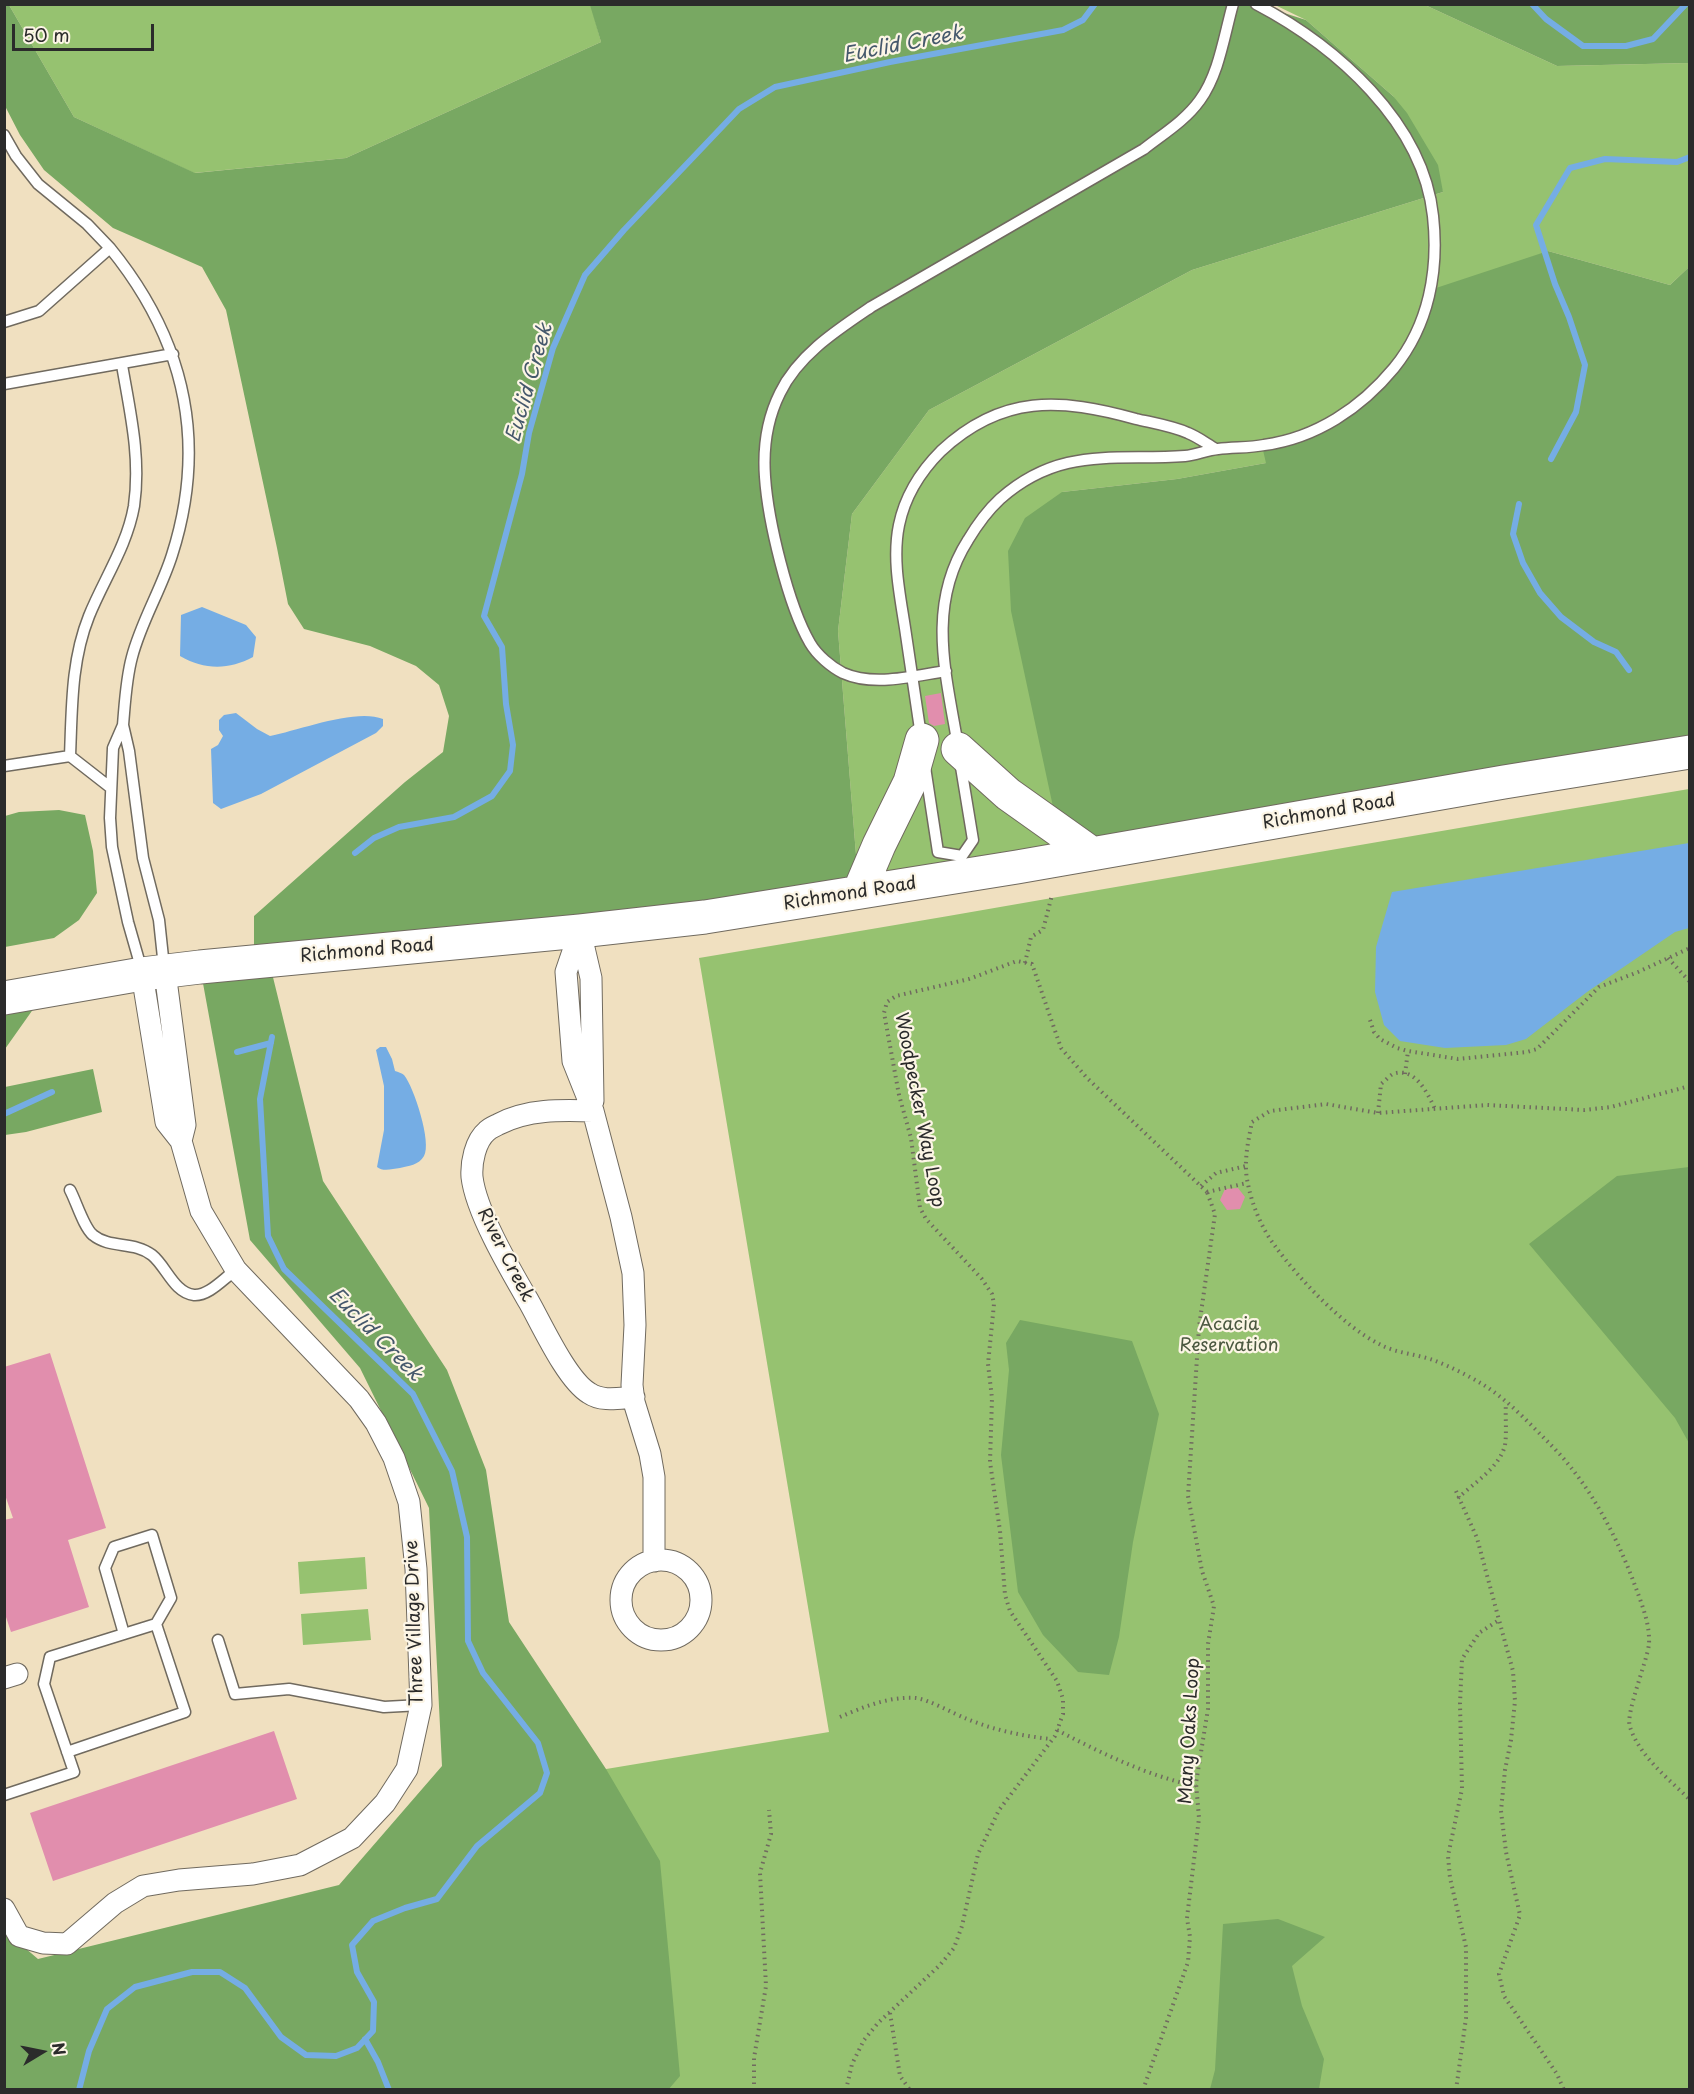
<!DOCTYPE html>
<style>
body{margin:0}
#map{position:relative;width:1694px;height:2094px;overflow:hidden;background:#f0e0c0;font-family:"Playpen Sans",sans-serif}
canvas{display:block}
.frame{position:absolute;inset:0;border:6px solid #2b2b2b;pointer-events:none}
.north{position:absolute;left:12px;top:2022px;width:60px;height:60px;-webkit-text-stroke:4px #fcf5e5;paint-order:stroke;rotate:80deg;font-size:16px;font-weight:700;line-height:24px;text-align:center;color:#2b2b2b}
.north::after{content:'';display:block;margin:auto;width:21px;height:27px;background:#2b2b2b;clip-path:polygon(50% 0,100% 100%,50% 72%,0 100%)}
.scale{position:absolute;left:12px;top:24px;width:142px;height:27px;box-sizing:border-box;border:3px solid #2b2b2b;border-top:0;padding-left:8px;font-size:18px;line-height:21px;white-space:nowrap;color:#2b2b2b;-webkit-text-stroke:4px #fcf5e5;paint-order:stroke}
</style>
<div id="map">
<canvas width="1694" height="2094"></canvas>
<div class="frame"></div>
<div class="north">N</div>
<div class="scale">50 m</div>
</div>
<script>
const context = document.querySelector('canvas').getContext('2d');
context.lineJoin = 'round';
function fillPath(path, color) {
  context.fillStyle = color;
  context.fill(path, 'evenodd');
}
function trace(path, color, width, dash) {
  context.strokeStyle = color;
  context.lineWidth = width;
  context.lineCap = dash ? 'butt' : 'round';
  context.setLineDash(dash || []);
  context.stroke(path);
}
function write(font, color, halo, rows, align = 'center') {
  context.font = font + ' "Playpen Sans",sans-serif';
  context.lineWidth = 4.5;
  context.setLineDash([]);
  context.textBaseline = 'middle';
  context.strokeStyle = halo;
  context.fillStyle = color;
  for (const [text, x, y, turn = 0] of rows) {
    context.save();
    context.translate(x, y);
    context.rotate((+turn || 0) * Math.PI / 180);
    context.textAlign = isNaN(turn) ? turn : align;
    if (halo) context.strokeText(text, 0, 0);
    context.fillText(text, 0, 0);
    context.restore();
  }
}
const green = new Path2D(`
 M 9,5 L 591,5 L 601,42 L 346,158 L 194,173 L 74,117 Z
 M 1275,5 L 1425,5 L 1557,66 L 1689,63 L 1689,267 L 1670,285 L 1548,251 L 1415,335 L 1373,391 L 1266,463 L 1177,479 L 1062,492 L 1059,829 L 1064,858 L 859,892 L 838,631 L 852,514 L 929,410 L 1192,270 L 1443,192 L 1393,96 L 1306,20 Z
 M 1689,789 L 1689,2089 L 337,2089 L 552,1778 L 829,1732 L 699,958 C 1030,903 1359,844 1689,789 Z
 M 365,1557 L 367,1589 L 300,1594 L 298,1562 Z
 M 368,1609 L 371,1640 L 303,1645 L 301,1614 Z`);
const forest = new Path2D(`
 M 1256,4 L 1306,20 L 1393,96 L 1407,113 L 1438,165 L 1443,192 L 1192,270 L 929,410 L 852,514 L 838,631 L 859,892 L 269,961 L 323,1181 L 447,1370 L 486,1470 L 509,1622 L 606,1769 L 660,1861 L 680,2076 L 668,2090 L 5,2089 L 4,1930 L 38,1959 L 339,1885 L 442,1766 L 429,1508 L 360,1368 L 250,1240 L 200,967 L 254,962 L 254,916 L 405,782 L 443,752 L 449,716 L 439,685 L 416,666 L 370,646 L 304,629 L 288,604 L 277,548 L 226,310 L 202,267 L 113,228 L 44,170 L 20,135 L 5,106 L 5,5 L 9,5 L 74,117 L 195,173 L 346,158 L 601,42 L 590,5 Z
 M 1425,5 L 1689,5 L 1689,63 L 1557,66 Z
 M 1548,251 L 1670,285 L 1689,267 L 1689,752 L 1064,858 L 1011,611 L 1008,551 L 1025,518 L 1062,492 L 1177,479 L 1266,463 L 1262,446 L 1341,416 L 1401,359 L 1430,290 Z
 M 59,810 L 85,815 L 93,851 L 97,893 L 79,920 L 54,938 L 5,947 L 5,816 L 19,812 Z
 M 46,991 L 5,1049 L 5,998 Z
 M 93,1069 L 102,1112 L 26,1132 L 5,1135 L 5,1087 Z
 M 1689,1167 L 1690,1167 L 1689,1443 L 1675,1418 L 1529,1244 L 1617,1176 Z
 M 1020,1320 L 1132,1341 L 1159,1414 L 1133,1542 L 1119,1637 L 1109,1675 L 1078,1672 L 1043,1635 L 1018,1592 L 1001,1455 L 1009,1370 L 1006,1343 Z
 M 1278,1919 L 1325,1937 L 1292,1966 L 1302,2006 L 1324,2059 L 1319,2089 L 1210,2089 L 1215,2070 L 1223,1924 Z`);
const water = new Path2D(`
 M 202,607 L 246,625 L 256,637 L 253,657 C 229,670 204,670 180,656 L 181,615 Z
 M 236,713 L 257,729 L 270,736 C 300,730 356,708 383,719 L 383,726 L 376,733 L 261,794 L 221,809 L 213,803 L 211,749 L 218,745 L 223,736 L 219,730 L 219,720 L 224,715 Z
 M 1689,843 L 1689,928 L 1675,932 L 1587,992 L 1526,1039 L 1506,1045 L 1445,1048 L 1400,1041 L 1384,1025 L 1375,992 L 1376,947 L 1392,892 Z
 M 380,1047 L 386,1047 L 392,1059 L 395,1071 C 398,1072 402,1073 404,1075 C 414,1087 432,1143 424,1156 C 419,1165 408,1166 400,1168 C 392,1169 383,1172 377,1167 L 384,1130 L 384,1086 L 376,1050 Z`);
const stream = new Path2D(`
 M 1532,4 L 1546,19 L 1583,46 L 1626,46 L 1653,39 L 1686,4
 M 1551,459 L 1576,412 L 1585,365 L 1569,317 L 1555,284 L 1536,225 L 1570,168 L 1605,159 L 1677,162 L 1690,157
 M 1519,504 L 1513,534 L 1523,563 L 1540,593 L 1561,617 L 1594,642 L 1616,652 L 1629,670
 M 355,853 L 374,838 L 399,827 L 454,817 L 492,796 L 510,771 L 513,745 L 506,704 L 502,647 L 484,616 L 522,474 L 529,433 L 553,348 L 585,275 L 624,230 L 739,109 L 775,87 L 890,62 L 1063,30 L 1083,20 L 1095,4
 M 237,1052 L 271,1043
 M 4,1114 L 52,1092
 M 365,2039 L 378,2062 L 389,2090
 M 79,2090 L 89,2051 L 107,2009 L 135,1987 L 192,1972 L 220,1972 L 245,1988 L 281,2037 L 306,2055 L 336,2056 L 357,2048 L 373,2031 L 374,2002 L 357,1972 L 352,1945 L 373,1921 L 405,1908 L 437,1899 L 477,1846 L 540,1793 L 547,1773 L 538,1743 L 483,1673 L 468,1641 L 467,1537 L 452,1471 L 413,1394 L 284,1269 L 268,1236 L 260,1099 L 272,1037`);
const building = new Path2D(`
 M 941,693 L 945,724 L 934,726 L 929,723 L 925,696 Z
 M 1238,1188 L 1245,1197 L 1240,1209 L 1227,1210 L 1220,1200 L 1225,1189 Z
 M 50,1353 L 106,1528 L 68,1540 L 89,1607 L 11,1632 L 4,1611 L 4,1520 L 13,1518 L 4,1492 L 4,1367 Z
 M 274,1731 L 297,1799 L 53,1881 L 30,1813 Z`);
const path = new Path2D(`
 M 1668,958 L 1690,982
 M 1025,963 L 1031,937 L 1043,930 L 1052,895
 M 1370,1020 L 1374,1032 L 1380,1039 L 1397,1048 L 1408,1051 L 1458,1059 L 1527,1052 L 1537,1049 L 1599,987 L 1638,972 L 1690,948
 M 1405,1074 L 1408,1051
 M 1690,1086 L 1611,1107 L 1584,1110 L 1487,1105 L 1378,1113 L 1326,1104 L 1270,1111 L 1252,1122 C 1248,1142 1243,1164 1248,1184 C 1252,1205 1262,1229 1275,1246 C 1299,1279 1344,1327 1381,1345 C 1396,1353 1416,1354 1433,1360 C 1449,1366 1467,1375 1482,1384 C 1507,1399 1529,1423 1550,1444 C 1590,1484 1618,1538 1637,1591 C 1643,1607 1650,1626 1649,1644 C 1647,1662 1625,1714 1630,1727 C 1640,1757 1668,1778 1690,1800
 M 1378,1113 L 1381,1084 C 1385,1081 1389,1076 1393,1074 C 1415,1066 1428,1094 1435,1109
 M 1201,1186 L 1216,1173 L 1246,1166
 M 1207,1192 L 1247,1183
 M 1456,1491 L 1477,1538 L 1499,1620
 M 1458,1498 C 1474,1483 1500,1467 1505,1445 C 1507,1432 1505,1416 1506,1403
 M 840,1717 C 863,1707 890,1696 916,1698 C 930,1700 952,1713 967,1719 C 994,1730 1022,1736 1051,1739
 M 1057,1730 C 1101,1753 1148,1776 1196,1786
 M 890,2013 L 900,2076 L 910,2090
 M 754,2090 L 754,2058 L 766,1986 L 760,1873 L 771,1834 L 769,1810
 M 846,2090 L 852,2064 L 864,2040 L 878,2023 L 940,1965 L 954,1948 L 962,1926 L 978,1854 L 999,1810 L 1055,1736 L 1063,1714 L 1063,1699 L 1057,1681 L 1010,1611 L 1005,1595 L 1000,1531 L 990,1462 L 992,1398 L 988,1364 L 994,1304 L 992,1294 L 982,1279 L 926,1219 L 920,1208 L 911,1138 L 899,1095 L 884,1013 L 887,1002 L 896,996 L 969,979 L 1017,961 L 1032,964 L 1061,1048 L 1087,1078 L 1207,1192
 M 1143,2090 L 1188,1962 L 1190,1937 L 1187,1918 L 1199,1818 L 1196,1783 L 1208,1709 L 1208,1644 L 1214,1606 L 1202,1571 L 1188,1496 L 1199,1327 L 1215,1214 L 1207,1192
 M 1456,2090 L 1466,2018 L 1466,1947 L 1450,1878 L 1448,1856 L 1462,1789 L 1460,1704 L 1462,1659 L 1479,1633 L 1499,1620 L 1513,1671 L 1515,1701 L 1511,1740 L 1505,1770 L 1501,1811 L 1506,1852 L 1520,1915 L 1499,1974 L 1504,1996 L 1557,2074 L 1564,2090`);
const service = new Path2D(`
 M 4,135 L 16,156 L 38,184 L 87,224 L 110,248 L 39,311 L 4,322
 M 110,248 C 185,340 208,442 172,555 C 161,590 141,622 132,657 C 126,679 125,702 123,725
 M 4,384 L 173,354
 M 946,671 C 913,676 874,687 843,673 C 831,667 817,655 810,643 C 788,605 768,521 765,477 C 763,449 767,419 780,393 C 798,355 837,330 871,307 L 1144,149 C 1163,134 1185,121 1200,100 C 1219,74 1224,36 1233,4
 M 921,736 C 916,700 910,664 905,628 C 900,595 892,559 899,525 C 905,496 921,471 941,451 C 1002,394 1060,398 1136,419 C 1153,423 1172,426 1188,433 C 1198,437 1207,444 1216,449
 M 958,746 C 946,674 926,606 968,540 C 977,525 987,511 1000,499 C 1060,446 1113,461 1185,456 C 1196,455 1207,450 1218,449 C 1234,447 1249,448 1264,445 C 1316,438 1361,408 1394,368 C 1429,325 1439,270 1433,216 C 1423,122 1336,46 1256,4
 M 70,756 L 111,788
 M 4,766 L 70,756 C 72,708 71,661 89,616 C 104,579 127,546 134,506 C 141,457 130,412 122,365
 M 925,767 L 938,852 L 962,856 L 973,840 L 960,761
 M 142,971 L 128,922 L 112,847 L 110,818 L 113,748 L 123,725 L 129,751 L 143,858 L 159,920 L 164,967
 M 70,1190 C 76,1201 84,1228 93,1235 C 110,1249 134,1241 152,1255 C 166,1266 174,1293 194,1295 C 209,1296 224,1278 236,1270
 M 218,1640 L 235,1694 L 289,1689 L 384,1707 L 421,1705
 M 67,1752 L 185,1712 L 156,1624
 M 4,1795 L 74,1772 L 44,1684 L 50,1657 L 156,1624 L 171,1598 L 152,1535 L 114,1547 L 105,1568 L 124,1634`);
const minor = new Path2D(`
 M 580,931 L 566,972 L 573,1061 L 593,1111 L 621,1217 L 633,1273 L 635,1325 L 632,1385 L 634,1402 L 650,1454 L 654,1477 L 654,1561
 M 580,931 L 591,978 L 593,1101
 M 165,972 L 185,1125 L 181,1141
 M 593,1111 C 560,1110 528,1109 499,1124 C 495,1126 490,1128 487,1131 C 475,1141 471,1163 472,1177 C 476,1212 511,1271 529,1302 C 542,1325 567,1380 589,1393 C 602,1402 619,1398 634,1397
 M621 1600a40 40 0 1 1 80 0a40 40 0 1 1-80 0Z
 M 4,1678 L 17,1674
 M 4,1909 L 19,1936 L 43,1943 L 67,1944 L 115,1903 L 143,1886 L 179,1880 L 253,1874 L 300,1865 L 352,1838 L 385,1803 L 407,1769 L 421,1705 L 416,1569 L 409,1502 L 394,1458 L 376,1423 L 359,1399 L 236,1270 L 201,1211 L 181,1141 L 166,1122 L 142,974`);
const primary = new Path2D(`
 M 958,749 L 1008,794 L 1091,853
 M 859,892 L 879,845 L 910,782 L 922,740
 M 4,998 L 142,974 L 200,967 L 580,931 L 705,917 L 1017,867 L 1504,782 L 1690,752`);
const streetNames = [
 ["Richmond Road",1329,812,-10],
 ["Richmond Road",850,894,-9],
 ["Richmond Road",367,951,-5],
 ["Woodpecker Way Loop",919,1110,79],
 ["River Creek",505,1255,63],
 ["Three Village Drive",415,1623,-92],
 ["Many Oaks Loop",1190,1731,-87]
];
const parkNames = [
 ["Acacia",1229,1325],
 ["Reservation",1229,1346]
];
const waterNames = [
 ["Euclid Creek",903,45,-11],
 ["Euclid Creek",530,383,-74],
 ["Euclid Creek",375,1335,45]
];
fillPath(green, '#96c270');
fillPath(forest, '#78a862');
fillPath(water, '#75ade4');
trace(stream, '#75ade4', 6);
fillPath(building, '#e18ead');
trace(service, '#706a5f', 13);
trace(minor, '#706a5f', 23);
trace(primary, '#706a5f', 35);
trace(path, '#706a5f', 4, [1.5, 4.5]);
trace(service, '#fff', 10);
trace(minor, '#fff', 21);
trace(primary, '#fff', 33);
write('18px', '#2b2b2b', '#fcf5e5', streetNames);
write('18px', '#4b5840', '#fcf5e5', parkNames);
write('italic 20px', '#45586c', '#fcf5e5', waterNames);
</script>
